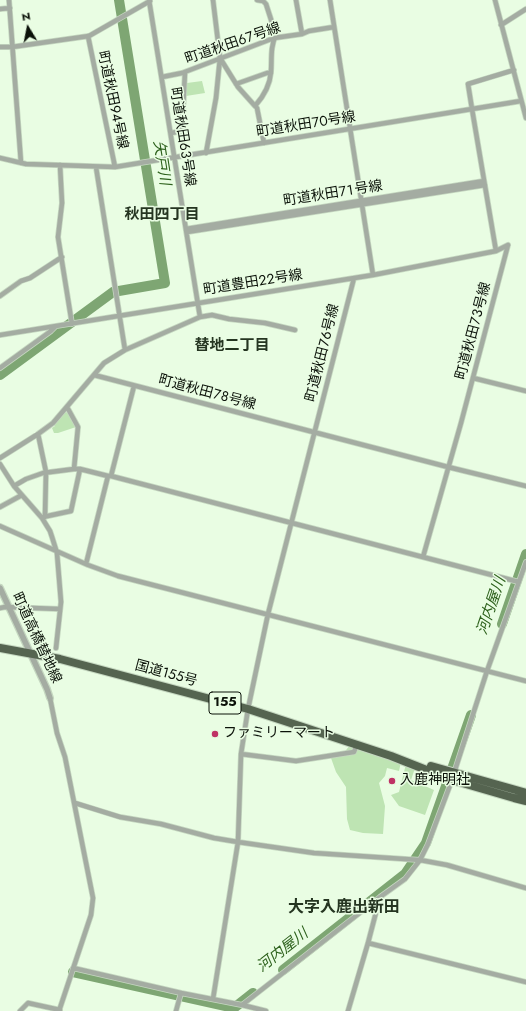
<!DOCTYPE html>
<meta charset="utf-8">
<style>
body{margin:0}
#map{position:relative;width:526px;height:1011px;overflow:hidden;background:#e9fde3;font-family:Jost,sans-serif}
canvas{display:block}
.north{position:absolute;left:8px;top:8px;width:40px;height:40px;-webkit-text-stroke:3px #e9fde3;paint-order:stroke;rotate:350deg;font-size:11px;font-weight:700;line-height:16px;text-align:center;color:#0b1209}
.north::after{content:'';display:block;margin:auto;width:14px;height:18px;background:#0b1209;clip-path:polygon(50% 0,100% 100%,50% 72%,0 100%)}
</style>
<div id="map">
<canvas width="526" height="1011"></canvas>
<div class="north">N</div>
</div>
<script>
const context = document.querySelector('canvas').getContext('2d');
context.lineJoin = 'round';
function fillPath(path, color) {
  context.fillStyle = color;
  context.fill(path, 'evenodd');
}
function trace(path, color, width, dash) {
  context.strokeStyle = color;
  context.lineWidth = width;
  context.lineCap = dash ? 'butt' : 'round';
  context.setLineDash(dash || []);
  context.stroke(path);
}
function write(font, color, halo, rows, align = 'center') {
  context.font = font + ' Jost,"Noto Sans JP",sans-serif';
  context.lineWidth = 3;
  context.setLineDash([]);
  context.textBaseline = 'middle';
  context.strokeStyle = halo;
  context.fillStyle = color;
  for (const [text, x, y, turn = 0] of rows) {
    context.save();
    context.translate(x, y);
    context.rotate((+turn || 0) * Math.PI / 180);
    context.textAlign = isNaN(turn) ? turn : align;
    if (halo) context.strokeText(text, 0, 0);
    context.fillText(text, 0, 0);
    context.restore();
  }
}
const green = new Path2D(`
 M 202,81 L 205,93 L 186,96 L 187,83 Z
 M 65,412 L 69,413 L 76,427 L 58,433 L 54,433 L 52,428 L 55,426 L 53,424 Z
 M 350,745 L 401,762 L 399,771 L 387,768 L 385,776 L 379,783 L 385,806 L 383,834 L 363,833 L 350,830 L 347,819 L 346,787 L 336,772 L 331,758 L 343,754 Z
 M 406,764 L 415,768 L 411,780 L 434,790 L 425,815 L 399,806 L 391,795 L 399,792 Z`);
const river = new Path2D(`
 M 0,375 L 113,292 L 165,283 L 119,0
 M 502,624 L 526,554
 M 283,970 L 405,874 L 426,843 L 471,715
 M 73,972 L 234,1008 L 253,993`);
const minor = new Path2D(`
 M 9,0 L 21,163
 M 213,0 L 220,58 L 238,87 L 255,106
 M 257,0 L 263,1 L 266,4 L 276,35 C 270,47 272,59 271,72 C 270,85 264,96 255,106 L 257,108 L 264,143
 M 296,0 L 302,34
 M 330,0 L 373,275
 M 495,0 L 526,118
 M 0,9 L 10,8
 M 501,25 L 526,9
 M 88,36 L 115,167
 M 0,47 L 12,47 L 89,36 L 150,1
 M 514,70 L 468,84 L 472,109 L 521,101
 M 162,77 L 182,73 L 274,38 L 302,34 L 309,31 L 334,27
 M 236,84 L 267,73 L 271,73
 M 171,133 L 182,131 L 185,72
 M 206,153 L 216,98 L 220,58
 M 0,158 L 26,164 L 115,167 L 472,109 L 496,251
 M 60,165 L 62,203 L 58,237 L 72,324
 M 96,167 L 125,350
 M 186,229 L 484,181
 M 187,232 L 485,185
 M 0,296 L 21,281 L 30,278 L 62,257
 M 200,317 L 212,315 L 229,319 L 265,323 L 295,330
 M 0,335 L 373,275 L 496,251 L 508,245
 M 0,368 L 51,331 L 55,327
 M 94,375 L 448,467 L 526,486
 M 473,378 L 526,391
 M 67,407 L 78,427 L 74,469
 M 38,434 L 46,472 L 45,517
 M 0,458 L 38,434 L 53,423 L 104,363 L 125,350 L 200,317 L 149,0
 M 0,464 L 14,486 L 42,518 L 50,531 L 52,537 L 57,553 L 61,602 L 56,648
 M 111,476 L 134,386
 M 14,486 L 26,479 L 43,473 L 74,469 L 80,469 L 108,476 L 111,476 L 519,582
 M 0,507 L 22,495
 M 43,517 L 71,511 L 80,469
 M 0,526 L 88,565 L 118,576 L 526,681
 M 423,557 L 461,423 L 508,245
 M 86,564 L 108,476
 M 0,608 L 5,607 L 60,609
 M 50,698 L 57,733 L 65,757 L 93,898 L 91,915 L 59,1011
 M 241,754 L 296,761 L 354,752 L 357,744
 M 454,773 L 487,671 L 526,562
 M 75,803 L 120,817 L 161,824 L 214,838 L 238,842 L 314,853 L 420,860 L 447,865 L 526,888
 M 368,943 L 526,982
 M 73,968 L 181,993 L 242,1005 L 266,1011
 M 213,999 L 238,842 L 241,754 L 248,709 L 268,614 L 354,278
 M 242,1005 L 380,897
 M 20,1011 L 28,1003 L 60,1010
 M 176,1011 L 181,993
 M 348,1011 L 368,943 L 380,897 L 405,879 L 420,860 L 428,844 L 452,780`);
const tertiary = new Path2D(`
 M 0,588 L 47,689 L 50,698`);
const trunk = new Path2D(`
 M 0,648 L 60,659 L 248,709 L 391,756 L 452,780 L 514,798 L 526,801
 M 431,766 L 526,793`);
const markers = [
 [215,734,4,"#bf3265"],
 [392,781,4,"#bf3265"]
];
const shields = [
 [225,703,32]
];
const shieldNames = [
 ["155",225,703]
];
const streetNames = [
 ["町道秋田６７号線",233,44,-19],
 ["町道秋田９４号線",112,100,78],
 ["町道秋田７０号線",306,125,-9],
 ["町道秋田６３号線",182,137,81],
 ["町道秋田７１号線",333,194,-9],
 ["町道豊田２２号線",253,283,-9],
 ["町道秋田７３号線",474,331,-75],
 ["町道秋田７６号線",323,353,-76],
 ["町道秋田７８号線",207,393,15],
 ["町道高橋替地線",36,638,65],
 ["国道155号",166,674,15]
];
const poiNames = [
 ["ファミリーマート",223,734],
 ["入鹿神明社",400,781]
];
const waterNames = [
 ["矢戸川",161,163,81],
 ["河内屋川",492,606,-71],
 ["河内屋川",283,951,-38]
];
const neighbourhoodNames = [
 ["秋田四丁目",162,215],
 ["替地二丁目",232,346]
];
const quarterNames = [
 ["大字入鹿出新田",344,908]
];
fillPath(green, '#bee4b3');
trace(river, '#7ea673', 10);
trace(minor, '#c5d7c0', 6);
trace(tertiary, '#c5d7c0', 8);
trace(trunk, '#c5d7c0', 10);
trace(minor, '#a4aca2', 4.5);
trace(tertiary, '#a4aca2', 5.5);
trace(trunk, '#556450', 8);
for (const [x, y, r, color] of markers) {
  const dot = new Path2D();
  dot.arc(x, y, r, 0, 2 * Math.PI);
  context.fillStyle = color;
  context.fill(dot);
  trace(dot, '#e9fde3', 1.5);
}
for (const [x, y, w] of shields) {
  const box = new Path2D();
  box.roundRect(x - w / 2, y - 11, w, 22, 3);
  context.fillStyle = '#e9fde3';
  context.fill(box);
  trace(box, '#0b1209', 1);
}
write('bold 13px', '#0b1209', null, shieldNames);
write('14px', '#0b1209', '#e9fde3', streetNames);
write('14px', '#0b1209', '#e9fde3', poiNames, 'left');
write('italic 15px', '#2d611c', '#e9fde3', waterNames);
write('bold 15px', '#253521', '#e9fde3', neighbourhoodNames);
write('bold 16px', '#253521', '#e9fde3', quarterNames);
</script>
